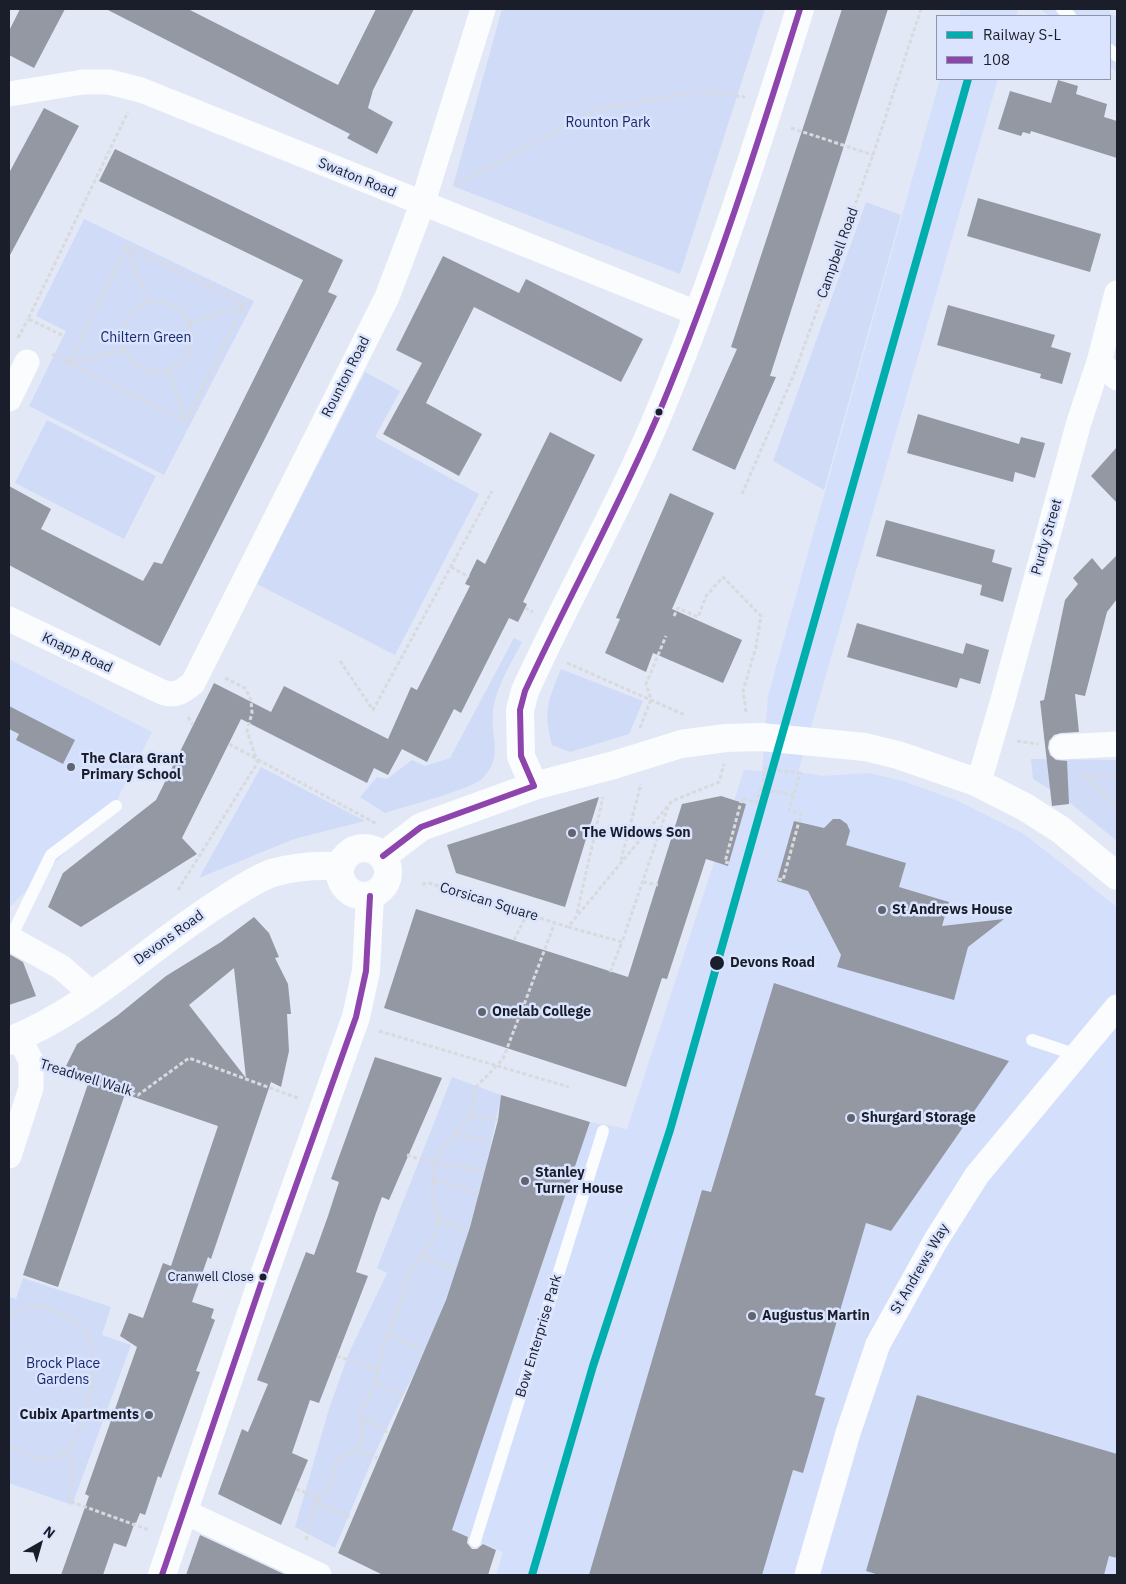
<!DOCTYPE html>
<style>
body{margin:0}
#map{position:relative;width:1126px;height:1584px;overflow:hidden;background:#e2e8f6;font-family:"IBM Plex Sans",sans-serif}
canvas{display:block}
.frame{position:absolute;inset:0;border:10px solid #1a1e2a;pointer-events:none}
.legend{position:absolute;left:936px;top:15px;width:175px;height:65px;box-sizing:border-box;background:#dae4fe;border:1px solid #8d95a9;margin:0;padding:6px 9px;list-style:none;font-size:15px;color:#1a1e2a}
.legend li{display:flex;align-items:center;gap:10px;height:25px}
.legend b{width:25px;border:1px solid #8d95a9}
.north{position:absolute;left:15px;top:1519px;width:50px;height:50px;-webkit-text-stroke:4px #dae4fe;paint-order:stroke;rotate:38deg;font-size:14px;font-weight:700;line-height:20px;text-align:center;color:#1a1e2a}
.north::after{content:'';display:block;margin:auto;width:18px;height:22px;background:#1a1e2a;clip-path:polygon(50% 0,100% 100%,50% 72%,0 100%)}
</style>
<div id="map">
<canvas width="1126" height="1584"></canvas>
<div class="frame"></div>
<ul class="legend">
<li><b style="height:6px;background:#00afad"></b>Railway S-L</li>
<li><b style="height:6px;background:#8e44ad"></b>108</li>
</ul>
<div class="north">N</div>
</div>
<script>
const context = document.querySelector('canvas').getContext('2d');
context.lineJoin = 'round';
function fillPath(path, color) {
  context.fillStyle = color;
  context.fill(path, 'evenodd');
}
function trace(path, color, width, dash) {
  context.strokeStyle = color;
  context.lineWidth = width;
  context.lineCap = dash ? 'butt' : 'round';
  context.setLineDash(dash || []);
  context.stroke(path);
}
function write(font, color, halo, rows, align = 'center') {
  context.font = font + ' "IBM Plex Sans",sans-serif';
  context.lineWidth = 5;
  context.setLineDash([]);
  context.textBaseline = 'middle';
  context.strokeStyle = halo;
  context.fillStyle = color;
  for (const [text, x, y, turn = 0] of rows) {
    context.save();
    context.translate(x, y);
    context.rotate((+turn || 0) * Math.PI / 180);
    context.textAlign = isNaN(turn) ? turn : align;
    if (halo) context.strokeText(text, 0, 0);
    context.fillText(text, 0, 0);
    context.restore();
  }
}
const built = new Path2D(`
 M 961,9 L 1018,9 L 1016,16 L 959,16 Z
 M 1040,9 L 1110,9 L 1109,12 L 1117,18 L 1117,72 L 1110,66 L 1110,16 L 1049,16 Z
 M 940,79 L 998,79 L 798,772 L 824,776 L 869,773 L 903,781 L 958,801 L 1024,834 L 1117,907 L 1117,1575 L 496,1575 L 503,1552 L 452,1530 L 590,1122 L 627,1129 L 744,770 L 762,771 L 768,696 Z
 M 9,659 L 152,732 L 116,802 L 11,906 L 9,905 Z`);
const green = new Path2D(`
 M 502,9 L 765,9 L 680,274 L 453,186 Z
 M 866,202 L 901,215 L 824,490 L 773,461 Z
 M 84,219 L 254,301 L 164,475 L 29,406 L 66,331 L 36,316 Z
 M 365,372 L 400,391 L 375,437 L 479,494 L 395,655 L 257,584 Z
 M 47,420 L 156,476 L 124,539 L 15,483 Z
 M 514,638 L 522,642 C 511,664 495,688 493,713 C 490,739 504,755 483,778 C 473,789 403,807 385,813 L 360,797 L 377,777 L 387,779 L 412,760 L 425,766 L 450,758 Z
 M 561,669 L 643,701 L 629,734 L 570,752 L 552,745 C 543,710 548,701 561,669 Z
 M 1031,759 L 1117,760 L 1117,841 L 1064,798 L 1033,779 Z
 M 261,767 L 365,821 L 294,839 L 199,878 Z
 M 452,1077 L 501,1095 C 488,1164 470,1233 446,1299 C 427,1352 400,1400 376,1451 C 362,1483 349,1516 335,1548 L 295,1527 L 329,1409 L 349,1353 L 387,1273 L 377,1268 Z
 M 23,1278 L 111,1307 L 102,1335 L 131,1345 L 72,1505 L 9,1483 L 9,1297 L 16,1299 Z`);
const building = new Path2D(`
 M 20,9 L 65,9 L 34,68 L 9,55 L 9,31 Z
 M 106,9 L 188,9 L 338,85 L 376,9 L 414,9 L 373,90 L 368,108 L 393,122 L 377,154 L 347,138 L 350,134 Z
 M 842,9 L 888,9 L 770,376 L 776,377 L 735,470 L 692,450 L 737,349 L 731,347 Z
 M 1058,80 L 1078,86 L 1076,94 L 1107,104 L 1104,117 L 1117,121 L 1117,158 L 1031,131 L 1030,134 L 1023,132 L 1021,136 L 998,129 L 1010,91 L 1051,103 Z
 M 44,108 L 79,126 L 9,257 L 9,173 Z
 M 115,149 L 343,260 L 328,292 L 337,296 L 160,646 L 9,565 L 9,486 L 51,509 L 41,529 L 143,581 L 154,562 L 162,564 L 303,280 L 99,181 Z
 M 978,198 L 1101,234 L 1090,272 L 967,236 Z
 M 443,256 L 519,293 L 526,279 L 643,339 L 621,382 L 474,307 L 426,403 L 482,434 L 459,476 L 383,434 L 422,363 L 396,350 Z
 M 948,305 L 1055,335 L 1051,347 L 1071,353 L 1062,384 L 1040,378 L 1041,374 L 937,345 Z
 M 918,414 L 1019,444 L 1021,437 L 1045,443 L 1035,478 L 1015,472 L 1013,482 L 907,453 Z
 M 550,432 L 595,455 L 523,602 L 527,604 L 518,622 L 509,618 L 461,713 L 454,709 L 427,762 L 402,749 L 388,775 L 374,768 L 367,783 L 241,719 L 182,838 L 197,854 L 81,927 L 48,907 L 63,873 L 156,800 L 214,683 L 271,712 L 284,686 L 388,739 L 411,687 L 417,690 L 470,586 L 465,584 L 477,559 L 485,564 Z
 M 1117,447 L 1117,503 L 1091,476 Z
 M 670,493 L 714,513 L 672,609 L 742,640 L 723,683 L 653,653 L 646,672 L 605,653 L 620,619 L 616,618 Z
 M 886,520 L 995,550 L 992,562 L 1012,568 L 1003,602 L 980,595 L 982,585 L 876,556 Z
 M 1117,555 L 1117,599 L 1107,612 L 1085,696 L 1075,694 L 1079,732 L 1061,733 L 1054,735 L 1049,741 L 1048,748 L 1050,755 L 1056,760 L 1067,761 L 1069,804 L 1052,806 L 1040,701 L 1044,700 L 1065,600 L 1078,584 L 1073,578 L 1092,558 L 1102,570 Z
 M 857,623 L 963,654 L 966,643 L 989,650 L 980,684 L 960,678 L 957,688 L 847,657 Z
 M 9,706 L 75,740 L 63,764 L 16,740 L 19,734 L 9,729 Z
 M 721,796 L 746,804 L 728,866 L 706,859 L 667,979 L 662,978 L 626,1087 L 384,1008 L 416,909 L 628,977 L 682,804 Z
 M 599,797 L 565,907 L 456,873 L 447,845 Z
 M 833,819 L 840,819 L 847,824 L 850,831 L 846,845 L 906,863 L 899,887 L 949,902 L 942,926 L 1004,919 L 968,947 L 954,1000 L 837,967 L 841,955 L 808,891 L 777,881 L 794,821 L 824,828 Z
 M 254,917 L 269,933 L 279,957 L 275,958 L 288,984 L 291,1014 L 287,1014 L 289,1051 L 281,1087 L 271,1082 L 211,1259 L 208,1257 L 192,1302 L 214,1309 L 211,1318 L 215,1320 L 196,1371 L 200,1372 L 161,1478 L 158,1476 L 145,1515 L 140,1513 L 136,1523 L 135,1522 L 126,1547 L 114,1543 L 103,1575 L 61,1575 L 89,1496 L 85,1494 L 137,1347 L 120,1336 L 129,1313 L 143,1318 L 163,1263 L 171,1266 L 218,1126 L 125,1094 L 58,1287 L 23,1275 L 91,1075 L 66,1066 L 77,1044 L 118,1015 L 166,976 L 221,942 ZM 234,968 L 246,1078 L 189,1005 Z
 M 9,954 L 23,962 L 36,996 L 9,1005 Z
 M 774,983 L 1009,1061 L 891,1231 L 866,1223 L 815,1395 L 825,1398 L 803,1473 L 793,1470 L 762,1575 L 589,1575 L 702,1190 L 711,1192 Z
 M 375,1057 L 442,1078 L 389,1200 L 382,1197 L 376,1213 L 356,1272 L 368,1276 L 319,1403 L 310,1400 L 292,1453 L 308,1460 L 281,1525 L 218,1494 L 242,1429 L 248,1432 L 268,1384 L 257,1380 L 306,1252 L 314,1255 L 328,1216 L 339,1182 L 331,1179 Z
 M 501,1095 L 590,1122 L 452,1530 L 468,1537 L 467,1543 L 472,1549 L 477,1549 L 483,1544 L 496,1550 L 488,1575 L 383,1575 L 338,1553 L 446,1300 L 470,1227 L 498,1120 Z
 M 917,1395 L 1117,1454 L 1117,1558 L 1109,1556 L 1104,1575 L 879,1575 L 866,1571 Z
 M 200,1535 L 286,1575 L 186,1575 Z`);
const path = new Path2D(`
 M 791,128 L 873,155
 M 457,184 L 598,109 L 705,91 L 745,97
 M 127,247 L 148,303
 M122 337a35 35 0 1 1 70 0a35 35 0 1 1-70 0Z
 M 190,323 L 244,305
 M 62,335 L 28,319 L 128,112
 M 18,338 L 28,319
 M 52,354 L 69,363 L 186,422 L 244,304 L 127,246 L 69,363
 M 69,363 L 125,350
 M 169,370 L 186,421
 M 742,494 L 794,374 L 873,155 L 921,9
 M 451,567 L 469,577
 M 525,608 L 533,612
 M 674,616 L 678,608 L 698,617 L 706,596 L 723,577 L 761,616 L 756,647 L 743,691 L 746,712
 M 340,661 L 373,710 L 492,491
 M 567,663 L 685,715
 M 225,678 L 245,688 L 251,700 L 252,713 L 247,731 L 257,761
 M 188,717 L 193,725
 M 640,728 L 651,699 L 646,684 L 666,636
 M 1017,741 L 1038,744
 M 229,744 L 377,824
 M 765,769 L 800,773 L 789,810 L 801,814 L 783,880 L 778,879
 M 1117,776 L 1083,775 L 1117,805
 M 762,789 L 765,767
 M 621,860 L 641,784
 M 729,863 L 725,862 L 742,798 L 756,803 L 760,789 L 793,795
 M 643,882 L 658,885
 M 422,884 L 429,883 L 568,927 L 672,801 L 719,782 L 724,764
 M 178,890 L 258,762
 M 577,913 L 603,797
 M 568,927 L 622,942 L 668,807
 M 514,940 L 527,914
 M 610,972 L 622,942
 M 522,1010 L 555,922
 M 379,1031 L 569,1087
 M 57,1069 L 138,1095 L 189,1058 L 300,1099
 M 470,1115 L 498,1120
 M 455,1134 L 492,1142
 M 407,1155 L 435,1164 L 484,1170
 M 432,1179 L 479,1193
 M 438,1219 L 468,1231
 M 422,1257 L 455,1269
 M 9,1319 C 18,1307 31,1303 45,1308 C 59,1312 72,1316 82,1327 C 106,1351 87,1435 62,1454 C 46,1467 23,1454 9,1445
 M 388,1334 L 424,1350
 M 337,1356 L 377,1370
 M 376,1383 L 405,1396
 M 361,1418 L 389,1433
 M 69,1445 L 73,1470 L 69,1501 L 149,1530
 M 357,1450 L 377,1458
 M 296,1489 L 318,1497
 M 316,1502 L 352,1518
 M 306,1540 L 316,1502 L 318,1497 L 329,1490 L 337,1459 L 357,1450 L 363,1433 L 360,1412 L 376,1383 L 381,1353 L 404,1292 L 407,1274 L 432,1241 L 438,1219 L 432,1193 L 435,1164 L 443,1147 L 470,1115 L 476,1087 L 503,1059 L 519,1017`);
const lane = new Path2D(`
 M 1062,9 L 1070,16
 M 1110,50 L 1117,56
 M 10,939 L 51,855 L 116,806
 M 1032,1040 L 1077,1055
 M 475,1541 L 603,1131`);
const street = new Path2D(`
 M 9,94 L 83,82 L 109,82 L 141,90 L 699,314
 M 1099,362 L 1117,378
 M 9,399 L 27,362
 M 9,619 L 162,692 C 175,697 182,692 193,683 L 387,297 L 422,205 L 483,9
 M 1062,747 L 1117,744
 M 976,782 L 983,768 L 1002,703 L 1079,422 L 1099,362 L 1117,293
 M 9,938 L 61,967 L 92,994
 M 9,1156 L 31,1088 L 31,1061 L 19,1037
 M 185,1512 L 319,1575
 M 807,1575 L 848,1433 L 878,1344 L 936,1240 L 977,1175 L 1117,1007`);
const secondary = new Path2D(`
 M 534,786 L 521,756 L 520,710 L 525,691 C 568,596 621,505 661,408 C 715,278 758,143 800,9
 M340 872a24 24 0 1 1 48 0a24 24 0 1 1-48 0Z
 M 383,856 L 421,827 L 534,786 L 614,765 L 681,744 L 726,738 L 761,737 L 865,747 L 898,755 L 976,782 L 1025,807 L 1061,830 L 1117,876
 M 9,1041 C 86,1011 147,949 216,905 C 233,894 253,880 272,873 C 295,866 316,865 340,866
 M 162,1575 L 264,1275 L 356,1017 L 366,971 L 370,896`);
const bus1 = new Path2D(`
 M 534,786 L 521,756 L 520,710 L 525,691 C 569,596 620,505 661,408 C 715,278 758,143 800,9
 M 383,856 L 421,827 L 534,786
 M 162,1575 L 264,1275 L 356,1017 L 366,971 L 370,896`);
const rail1 = new Path2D(`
 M 532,1575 L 593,1366 L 670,1130 L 968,79`);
const markers = [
 [659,412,4.5,"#1a1e2a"],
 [71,767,5,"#606571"],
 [572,833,5,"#606571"],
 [882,910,5,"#606571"],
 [717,963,8,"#1a1e2a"],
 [482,1012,5,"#606571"],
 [851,1118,5,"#606571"],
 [525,1181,5,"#606571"],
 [263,1277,4.5,"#1a1e2a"],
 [752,1316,5,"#606571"],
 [149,1415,5,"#606571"]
];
const busNames = [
 ["Cranwell Close",254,1277]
];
const parkNames = [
 ["Rounton Park",608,123],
 ["Chiltern Green",146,338],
 ["Brock Place",63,1364],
 ["Gardens",63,1380]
];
const streetNames = [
 ["Swaton Road",357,178,22],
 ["Campbell Road",838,253,-70],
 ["Rounton Road",346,377,-63],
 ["Purdy Street",1047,537,-74],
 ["Knapp Road",77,653,25],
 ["Corsican Square",489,902,17],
 ["Devons Road",169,938,-36],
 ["Treadwell Walk",86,1078,17],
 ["St Andrews Way",920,1269,-60],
 ["Bow Enterprise Park",539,1336,-73]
];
const poiNames = [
 ["The Clara Grant",81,759],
 ["Primary School",81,775],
 ["The Widows Son",582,833],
 ["St Andrews House",892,910],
 ["Onelab College",492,1012],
 ["Shurgard Storage",861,1118],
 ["Stanley",535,1173],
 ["Turner House",535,1189],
 ["Augustus Martin",762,1316],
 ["Cubix Apartments",139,1415,"right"]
];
const stopNames = [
 ["Devons Road",730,963]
];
fillPath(built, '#d4dffb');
fillPath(green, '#d0dbf8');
fillPath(building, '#9398a3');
trace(path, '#d8dadd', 3, [4, 2.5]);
trace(lane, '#fbfcfe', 12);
trace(street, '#fbfcfe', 25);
trace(secondary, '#fbfcfe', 28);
trace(bus1, '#8e44ad', 6);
trace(rail1, '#00afad', 8);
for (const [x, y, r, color] of markers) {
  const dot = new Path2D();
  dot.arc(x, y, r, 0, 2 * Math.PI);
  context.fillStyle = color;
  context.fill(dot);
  trace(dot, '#dae4fe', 2);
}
write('13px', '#1a1e2a', '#dae4fe', busNames, 'right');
write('14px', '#19296a', '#dae4fe', parkNames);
write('14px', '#1a1e2a', '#dae4fe', streetNames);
write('bold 14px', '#1a1e2a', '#dae4fe', poiNames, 'left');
write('bold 14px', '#1a1e2a', '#dae4fe', stopNames, 'left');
</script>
